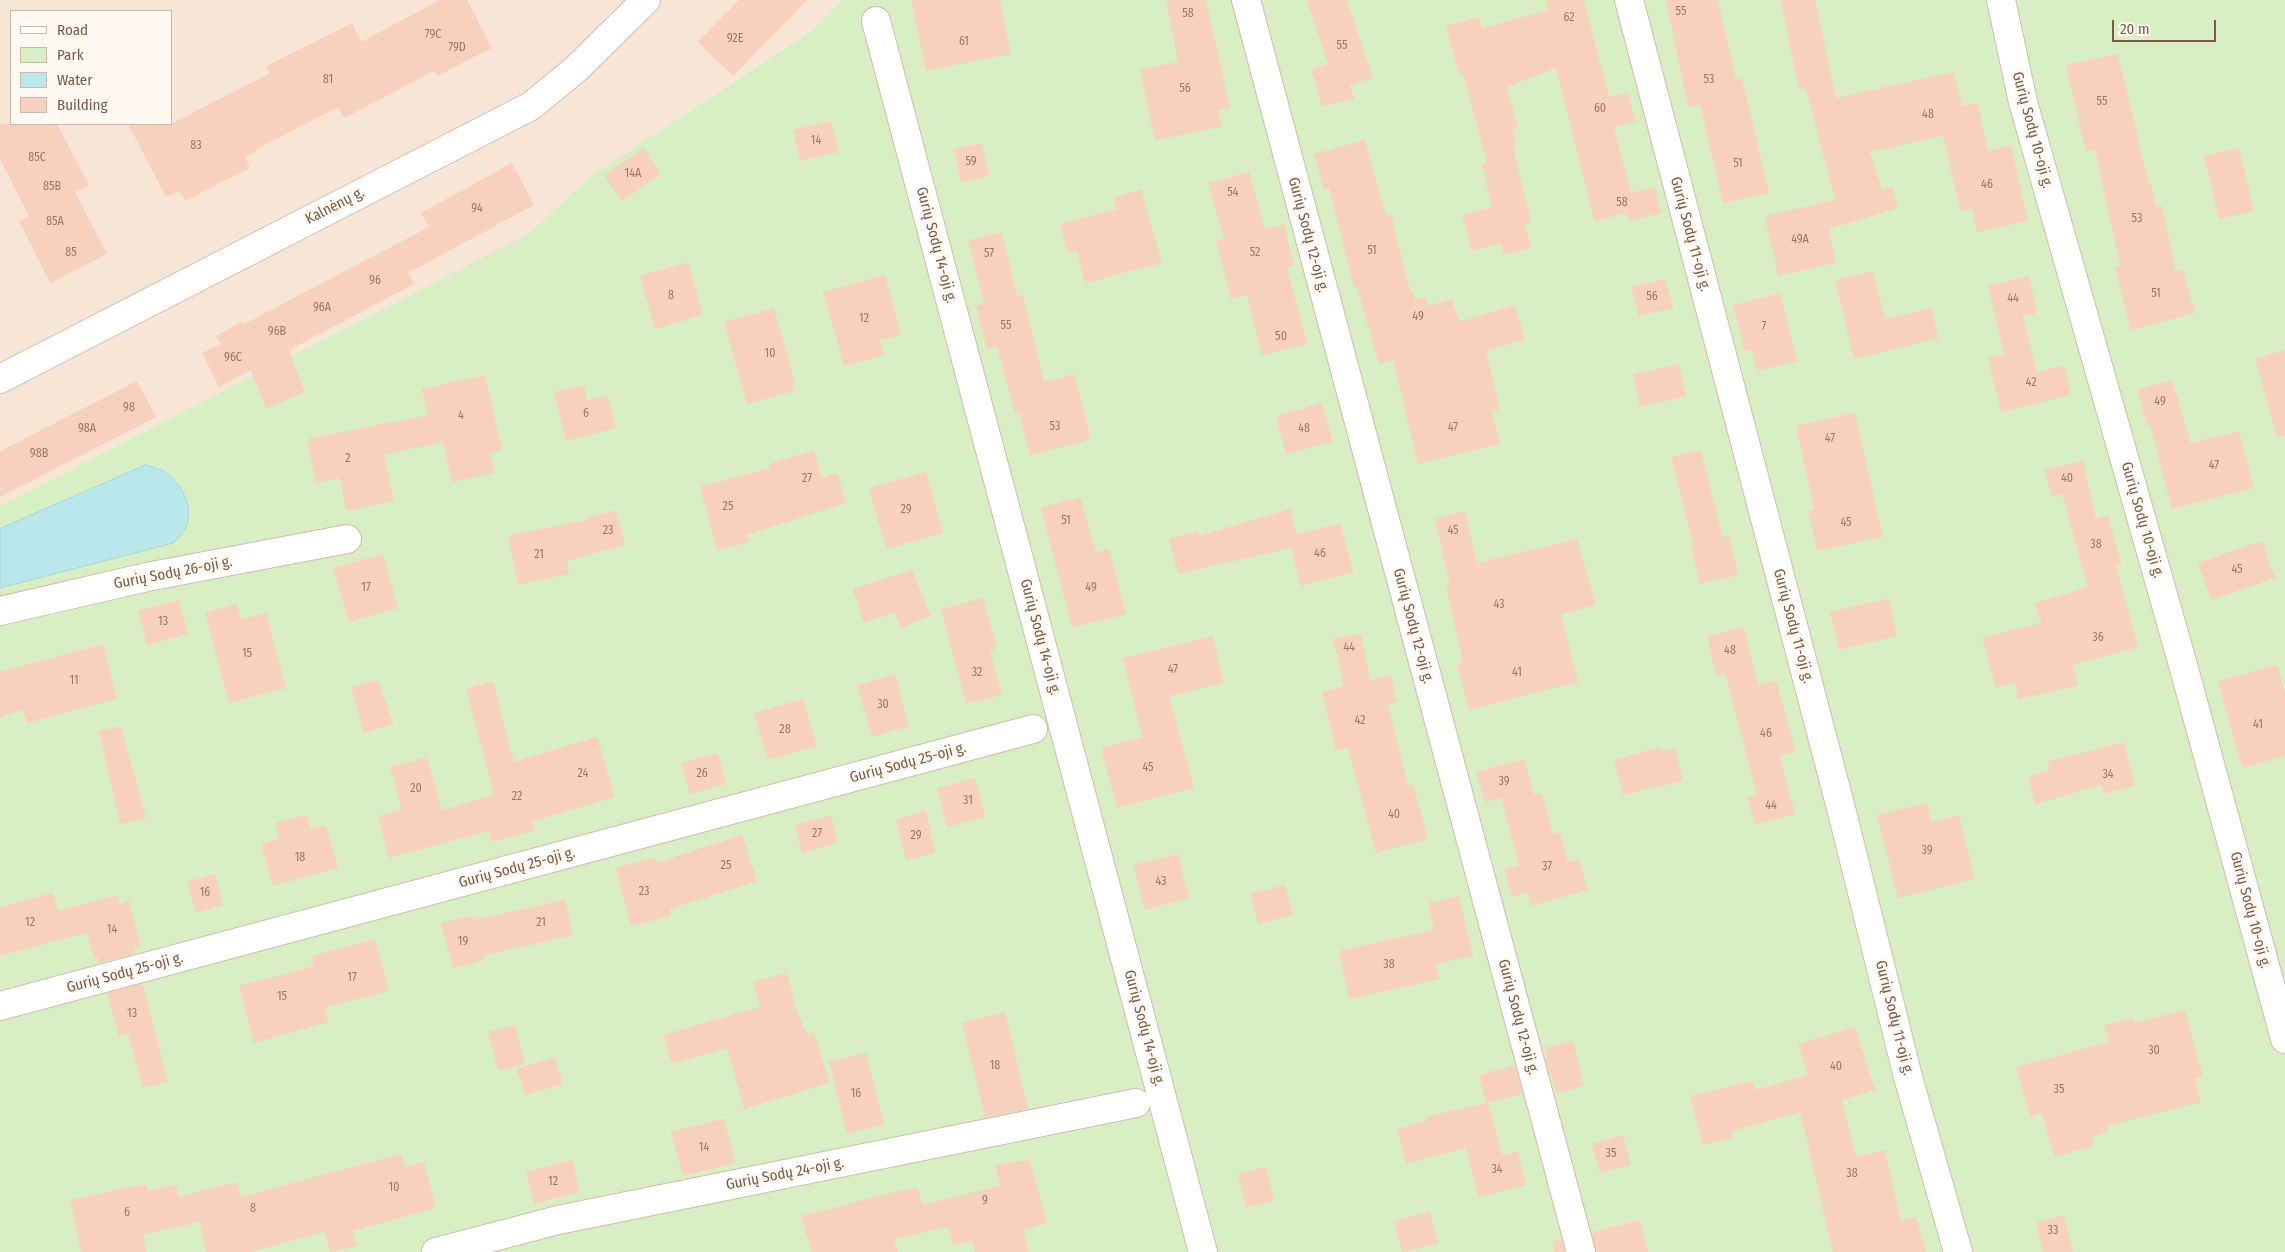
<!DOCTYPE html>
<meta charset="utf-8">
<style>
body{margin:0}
#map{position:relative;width:2285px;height:1252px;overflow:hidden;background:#fff5e8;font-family:"Fira Sans Condensed",sans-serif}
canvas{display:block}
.legend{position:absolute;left:10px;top:10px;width:162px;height:115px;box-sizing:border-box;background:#fff9f1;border:1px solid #cbb9ad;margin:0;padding:6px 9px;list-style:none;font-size:15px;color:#7d5848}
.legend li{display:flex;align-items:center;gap:10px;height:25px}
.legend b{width:25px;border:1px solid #cbb9ad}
.scale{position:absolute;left:2112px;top:20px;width:104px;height:22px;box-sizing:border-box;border:2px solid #7d5848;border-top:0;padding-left:6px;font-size:15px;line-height:18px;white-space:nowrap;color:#7d5848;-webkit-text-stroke:4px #fff9f1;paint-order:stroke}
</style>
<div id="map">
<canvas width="2285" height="1252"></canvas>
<ul class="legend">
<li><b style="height:6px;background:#fff"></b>Road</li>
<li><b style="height:14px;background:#d8efc4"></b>Park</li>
<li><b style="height:14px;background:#bae7eb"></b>Water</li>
<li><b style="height:14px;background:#f7d1bd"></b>Building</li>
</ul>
<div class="scale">20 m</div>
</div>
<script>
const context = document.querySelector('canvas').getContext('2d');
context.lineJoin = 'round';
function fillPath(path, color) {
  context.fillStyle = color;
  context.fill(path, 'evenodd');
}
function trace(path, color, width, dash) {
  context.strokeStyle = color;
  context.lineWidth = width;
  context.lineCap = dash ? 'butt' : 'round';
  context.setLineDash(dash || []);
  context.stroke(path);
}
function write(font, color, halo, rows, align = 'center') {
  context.font = font + ' "Fira Sans Condensed",sans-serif';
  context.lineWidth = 5;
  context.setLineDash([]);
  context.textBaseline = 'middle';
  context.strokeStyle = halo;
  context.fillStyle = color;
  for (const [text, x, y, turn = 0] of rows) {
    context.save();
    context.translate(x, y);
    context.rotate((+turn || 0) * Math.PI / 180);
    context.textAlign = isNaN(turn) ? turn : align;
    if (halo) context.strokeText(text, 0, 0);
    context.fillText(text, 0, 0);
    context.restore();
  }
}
const residential = new Path2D(`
 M 0,0 L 842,0 L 807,34 L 592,175 L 528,234 L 0,506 ZM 11,11 L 171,11 L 171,124 L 11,124 Z`);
const green = new Path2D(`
 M 842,0 L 2285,0 L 2285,1252 L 0,1252 L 0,506 L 528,234 L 592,175 L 807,34 Z`);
const water = new Path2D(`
 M 146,465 C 152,467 160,469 165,472 C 182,483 194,508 186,527 C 183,533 178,538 173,543 L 0,588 L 0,529 Z`);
const building = new Path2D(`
 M 440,0 L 467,0 L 492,48 L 437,76 L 434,71 L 344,118 L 338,107 L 255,150 L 256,152 L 245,157 L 250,168 L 185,201 L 180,191 L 166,197 L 128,124 L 171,124 L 270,73 L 266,66 L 352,23 L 361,42 Z
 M 739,0 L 807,0 L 733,76 L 698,42 Z
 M 911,0 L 1000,0 L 1011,54 L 926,71 Z
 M 1166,0 L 1206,0 L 1230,108 L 1218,110 L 1222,127 L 1155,140 L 1140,70 L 1178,62 Z
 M 1307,0 L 1347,0 L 1373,78 L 1350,85 L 1354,99 L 1322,106 L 1311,69 L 1328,64 Z
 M 1546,0 L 1584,0 L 1609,97 L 1628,93 L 1636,122 L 1614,127 L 1631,193 L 1655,187 L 1661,213 L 1629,221 L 1627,213 L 1594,221 L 1556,68 L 1507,87 L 1518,128 L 1512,130 L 1517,145 L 1513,146 L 1531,222 L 1525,224 L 1531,248 L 1504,255 L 1501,243 L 1472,251 L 1462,215 L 1492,207 L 1482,164 L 1487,163 L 1463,73 L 1459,74 L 1446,26 L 1479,17 L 1482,28 L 1548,10 Z
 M 1666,0 L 1718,0 L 1736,80 L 1742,78 L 1769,193 L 1723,203 L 1700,105 L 1688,107 Z
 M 1781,0 L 1815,0 L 1836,98 L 1954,72 L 1962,106 L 1978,103 L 1988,151 L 2011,145 L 2028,221 L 1977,232 L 1972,209 L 1961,212 L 1943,136 L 1870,152 L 1882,190 L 1892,187 L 1898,208 L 1829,229 L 1836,263 L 1778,276 L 1765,216 L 1835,200 L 1806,88 L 1799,90 Z
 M 2118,54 L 2149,184 L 2151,184 L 2156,207 L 2162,206 L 2176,272 L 2183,270 L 2195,313 L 2131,330 L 2115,267 L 2120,266 L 2095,149 L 2086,152 L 2066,65 Z
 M 831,121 L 839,152 L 800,161 L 793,130 Z
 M 0,124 L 57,124 L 89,185 L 75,192 L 107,254 L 50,283 L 19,221 L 29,216 L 0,159 Z
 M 1365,140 L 1386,216 L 1391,214 L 1410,291 L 1412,291 L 1415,300 L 1426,297 L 1428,306 L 1452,299 L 1459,322 L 1515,305 L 1525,340 L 1486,350 L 1500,409 L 1492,411 L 1500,444 L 1418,464 L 1393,360 L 1379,364 L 1357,287 L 1354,288 L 1329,188 L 1324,190 L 1314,154 Z
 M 982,143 L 989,176 L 961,182 L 954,149 Z
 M 644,148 L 661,174 L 622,201 L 604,175 Z
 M 2239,148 L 2254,211 L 2219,219 L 2204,156 Z
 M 512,163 L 534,205 L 408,273 L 414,284 L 289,350 L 305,392 L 266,409 L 251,370 L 219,387 L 202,353 L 221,344 L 216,336 L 242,322 L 244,324 L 429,227 L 421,213 Z
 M 1249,172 L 1265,229 L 1284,224 L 1294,265 L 1287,267 L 1307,344 L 1262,355 L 1247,295 L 1231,299 L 1216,241 L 1224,239 L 1208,183 Z
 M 1141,189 L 1162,263 L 1085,283 L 1077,251 L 1068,253 L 1060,224 L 1117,209 L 1113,198 Z
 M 1002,232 L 1017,296 L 1023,295 L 1044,382 L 1074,374 L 1091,439 L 1030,456 L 1019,413 L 1015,414 L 997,347 L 987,350 L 976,306 L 984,304 L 968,240 Z
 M 688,262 L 703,315 L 655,329 L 640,276 Z
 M 1873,271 L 1885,319 L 1932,308 L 1938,338 L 1854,359 L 1835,280 Z
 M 885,275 L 901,335 L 880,340 L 885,355 L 844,366 L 823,292 Z
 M 2029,276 L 2037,313 L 2023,316 L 2037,372 L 2064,365 L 2071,395 L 2001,412 L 1988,358 L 2004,354 L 1988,286 Z
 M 1665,279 L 1673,308 L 1639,316 L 1631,287 Z
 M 1780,293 L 1797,361 L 1757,371 L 1752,350 L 1745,352 L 1733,305 Z
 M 774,308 L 795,382 L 792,383 L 794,391 L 747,404 L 724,322 Z
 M 2285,350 L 2285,436 L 2277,437 L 2255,359 Z
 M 1679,364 L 1686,396 L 1640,407 L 1633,375 Z
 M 485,375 L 502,450 L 490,453 L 495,473 L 452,482 L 443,442 L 384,455 L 394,501 L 346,511 L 340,478 L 316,483 L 307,439 L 428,415 L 422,389 Z
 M 2172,380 L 2191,443 L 2239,431 L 2254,488 L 2172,509 L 2150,424 L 2147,425 L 2137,390 Z
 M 137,381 L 156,417 L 0,497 L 0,451 Z
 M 584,385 L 587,400 L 608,396 L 616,428 L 566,441 L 554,392 Z
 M 1322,403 L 1333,442 L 1286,454 L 1276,416 Z
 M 1855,413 L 1883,537 L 1817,551 L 1808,510 L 1814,509 L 1796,426 Z
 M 814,450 L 821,478 L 837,473 L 846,503 L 747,535 L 749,542 L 717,550 L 700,487 L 771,468 L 770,464 Z
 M 1701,450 L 1723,538 L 1730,536 L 1738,575 L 1700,584 L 1691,544 L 1693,544 L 1671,457 Z
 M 2083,461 L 2096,519 L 2108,515 L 2121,564 L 2116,565 L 2138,647 L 2073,665 L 2078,686 L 2018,699 L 2015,683 L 1996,688 L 1982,638 L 2041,623 L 2035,603 L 2088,587 L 2062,494 L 2051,497 L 2045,470 Z
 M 926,472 L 943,533 L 886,549 L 869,488 Z
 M 1080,497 L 1096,552 L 1109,549 L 1126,614 L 1072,628 L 1041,508 Z
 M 1290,509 L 1297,534 L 1340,523 L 1353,572 L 1301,586 L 1291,548 L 1178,574 L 1169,539 L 1198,532 L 1199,536 Z
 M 616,510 L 625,545 L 567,561 L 569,574 L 518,585 L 508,536 L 591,519 L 590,517 Z
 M 1465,511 L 1477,563 L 1577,539 L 1596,605 L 1561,614 L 1578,682 L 1469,710 L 1457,664 L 1463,662 L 1446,586 L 1450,585 L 1435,519 Z
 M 2262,541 L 2275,578 L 2211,600 L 2198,563 Z
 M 383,554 L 398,608 L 349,622 L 333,568 Z
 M 912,570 L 931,616 L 901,628 L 894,613 L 864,623 L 853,589 Z
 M 983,598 L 997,648 L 990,651 L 1002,695 L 966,704 L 941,609 Z
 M 1889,598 L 1897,636 L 1839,650 L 1830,612 Z
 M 179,600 L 188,634 L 147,645 L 138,611 Z
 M 237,604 L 241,620 L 266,613 L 286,688 L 229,703 L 205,613 Z
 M 1744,627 L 1758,685 L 1776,680 L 1796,752 L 1780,756 L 1795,814 L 1755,825 L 1747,797 L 1757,795 L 1725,673 L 1716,676 L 1707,636 Z
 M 1361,634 L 1370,680 L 1391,675 L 1397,702 L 1388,704 L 1408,786 L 1413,784 L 1428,839 L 1376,853 L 1348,748 L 1336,751 L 1322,692 L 1344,686 L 1333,639 Z
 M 1213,636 L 1224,683 L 1169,696 L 1194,788 L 1117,808 L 1101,748 L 1142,737 L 1123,658 Z
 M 103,644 L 117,699 L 27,723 L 23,710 L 0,717 L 0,672 Z
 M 2277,665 L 2285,694 L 2285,756 L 2242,768 L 2218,681 Z
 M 895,674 L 909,726 L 872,737 L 857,685 Z
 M 378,680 L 393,724 L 364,733 L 351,687 Z
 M 493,681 L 514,762 L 597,737 L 615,797 L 531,822 L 534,831 L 492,842 L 489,831 L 389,858 L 378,816 L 402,810 L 390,767 L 427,757 L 442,810 L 494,795 L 466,689 Z
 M 803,699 L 817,746 L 768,760 L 754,713 Z
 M 121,726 L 146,818 L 120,824 L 99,731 Z
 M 2124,742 L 2135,786 L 2104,794 L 2102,785 L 2035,804 L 2028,777 L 2049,771 L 2048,761 Z
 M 1660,747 L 1661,751 L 1675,748 L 1683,781 L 1623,795 L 1614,760 Z
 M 718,753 L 726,784 L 690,794 L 681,763 Z
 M 1524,759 L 1534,795 L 1542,793 L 1553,834 L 1560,832 L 1568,862 L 1579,859 L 1588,890 L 1531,906 L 1527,892 L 1512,897 L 1504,869 L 1519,865 L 1501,798 L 1485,802 L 1476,772 Z
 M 975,778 L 985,817 L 947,827 L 937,788 Z
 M 1927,803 L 1931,822 L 1959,815 L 1975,879 L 1898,898 L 1877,815 Z
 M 926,811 L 935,853 L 906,860 L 896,819 Z
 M 307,815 L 311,829 L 326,825 L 338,868 L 273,886 L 261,844 L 279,838 L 275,823 Z
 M 831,815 L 838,843 L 802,853 L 795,825 Z
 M 742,835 L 757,881 L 670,909 L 671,916 L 631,926 L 616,868 L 656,857 L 657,863 Z
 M 1178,854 L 1189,898 L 1145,910 L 1133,865 Z
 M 215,874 L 223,905 L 196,913 L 187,882 Z
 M 1285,885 L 1293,915 L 1258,924 L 1250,894 Z
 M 53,893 L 58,911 L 117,895 L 120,904 L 129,901 L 141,946 L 133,948 L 135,954 L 99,963 L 97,957 L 94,958 L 87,933 L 0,956 L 0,907 Z
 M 1459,896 L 1473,956 L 1436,964 L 1440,979 L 1349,999 L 1339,951 L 1434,930 L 1428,903 Z
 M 565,900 L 573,935 L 483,956 L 484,960 L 453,969 L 441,923 L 472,916 L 473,920 Z
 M 375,939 L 389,991 L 325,1007 L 329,1022 L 254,1043 L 239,986 L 314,966 L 312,956 Z
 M 787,973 L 794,1002 L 806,1034 L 814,1032 L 830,1083 L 744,1109 L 727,1048 L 672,1064 L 663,1035 L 760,1007 L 753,982 Z
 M 143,984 L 168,1082 L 143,1088 L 128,1034 L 119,1036 L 107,993 Z
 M 2185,1010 L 2203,1077 L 2195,1079 L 2201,1102 L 2107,1126 L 2108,1132 L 2092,1137 L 2094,1146 L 2054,1157 L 2042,1113 L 2030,1117 L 2016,1067 L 2109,1042 L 2105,1025 L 2134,1018 L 2135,1023 Z
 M 1005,1012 L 1028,1109 L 985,1118 L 962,1023 Z
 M 515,1025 L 525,1064 L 498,1071 L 488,1032 Z
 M 1855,1027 L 1875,1090 L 1842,1100 L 1856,1157 L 1885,1150 L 1901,1221 L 1916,1217 L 1926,1252 L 1833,1252 L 1800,1112 L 1732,1131 L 1733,1138 L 1703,1145 L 1690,1096 L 1752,1081 L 1756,1090 L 1808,1075 L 1798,1044 Z
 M 1573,1041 L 1584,1086 L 1557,1093 L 1545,1057 L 1547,1057 L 1545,1048 Z
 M 866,1053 L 884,1125 L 847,1134 L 829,1062 Z
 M 555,1057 L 563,1084 L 525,1095 L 517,1069 Z
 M 1515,1065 L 1523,1094 L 1488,1103 L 1502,1155 L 1518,1151 L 1526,1185 L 1478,1197 L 1466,1148 L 1406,1164 L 1397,1129 L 1426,1121 L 1425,1117 L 1486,1103 L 1479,1075 Z
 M 724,1119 L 736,1163 L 683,1176 L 671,1132 Z
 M 1623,1135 L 1631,1165 L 1600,1173 L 1592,1144 Z
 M 401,1154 L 405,1167 L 424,1162 L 436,1208 L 353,1231 L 357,1246 L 330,1252 L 325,1232 L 250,1252 L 206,1252 L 200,1222 L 143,1235 L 146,1252 L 81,1252 L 70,1200 L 146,1184 L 148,1191 L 176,1185 L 178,1197 L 237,1182 L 241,1197 Z
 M 572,1160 L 580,1192 L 534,1204 L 526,1172 Z
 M 1030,1160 L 1047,1223 L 1023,1230 L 1029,1252 L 975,1252 L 972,1241 L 953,1245 L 948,1227 L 894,1239 L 898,1252 L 812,1252 L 801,1216 L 899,1191 L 918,1188 L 922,1205 L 1000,1186 L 995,1165 Z
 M 1266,1167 L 1274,1201 L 1246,1208 L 1238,1174 Z
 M 1430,1212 L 1438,1244 L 1402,1252 L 1394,1221 Z
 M 2064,1215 L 2073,1252 L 2043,1252 L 2036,1223 Z
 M 1640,1220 L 1648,1252 L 1596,1252 L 1592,1232 Z
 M 1561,1239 L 1565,1252 L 1554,1252 L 1553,1241 Z`);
const minor = new Path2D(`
 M 1246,0 L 1581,1252
 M 1629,0 L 1843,816 L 1908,1077 L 1958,1252
 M 2001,0 L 2023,102 L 2183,665 L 2285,1039
 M 876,21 L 1203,1252
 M 0,379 L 531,106 L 576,69 L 646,0
 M 0,611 L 147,577 L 347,539
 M 0,1006 L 1033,729
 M 436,1252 L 558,1220 L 1136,1103`);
const numberNames = [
 ["55",1681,12],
 ["58",1188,14],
 ["62",1569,18],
 ["79C",433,35],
 ["92E",735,39],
 ["61",964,42],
 ["55",1342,46],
 ["79D",457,48],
 ["81",328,80],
 ["53",1709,80],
 ["56",1185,89],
 ["55",2102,102],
 ["60",1600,109],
 ["48",1928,115],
 ["14",816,141],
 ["83",196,146],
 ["85C",37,158],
 ["59",971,162],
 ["51",1738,164],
 ["14A",633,174],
 ["46",1987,185],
 ["85B",52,187],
 ["54",1233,193],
 ["58",1622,203],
 ["94",477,209],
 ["53",2137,219],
 ["85A",55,222],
 ["49A",1800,240],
 ["51",1372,251],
 ["85",71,253],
 ["52",1255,253],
 ["57",989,254],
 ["96",375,281],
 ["51",2156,294],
 ["8",671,296],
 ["56",1652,297],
 ["44",2013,299],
 ["96A",322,308],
 ["49",1418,317],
 ["12",864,319],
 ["55",1006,326],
 ["7",1764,327],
 ["96B",277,332],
 ["50",1281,337],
 ["10",770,354],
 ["96C",233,358],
 ["42",2031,383],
 ["49",2160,402],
 ["98",129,408],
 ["6",586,414],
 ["4",461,416],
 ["53",1055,427],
 ["47",1453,428],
 ["98A",87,429],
 ["48",1304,429],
 ["47",1830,439],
 ["98B",39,454],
 ["2",348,459],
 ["47",2214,466],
 ["27",807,479],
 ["40",2067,479],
 ["25",728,507],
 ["29",906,510],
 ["51",1066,521],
 ["45",1846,523],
 ["23",608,531],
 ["45",1453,531],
 ["38",2096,545],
 ["46",1320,554],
 ["21",539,555],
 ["45",2237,570],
 ["17",366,588],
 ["49",1091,588],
 ["43",1499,605],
 ["13",163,622],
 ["36",2098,638],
 ["44",1349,648],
 ["48",1730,651],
 ["15",247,654],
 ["47",1173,670],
 ["32",977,673],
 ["41",1517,673],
 ["11",74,681],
 ["30",883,705],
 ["42",1360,721],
 ["41",2258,725],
 ["28",785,730],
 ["46",1766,734],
 ["45",1148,768],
 ["24",583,774],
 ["26",702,774],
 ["34",2108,775],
 ["39",1504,782],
 ["20",416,789],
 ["22",517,797],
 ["31",968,801],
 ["44",1771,806],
 ["40",1394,815],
 ["27",817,834],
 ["29",916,836],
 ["39",1927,851],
 ["18",300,858],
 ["25",726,866],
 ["37",1547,867],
 ["43",1161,882],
 ["23",644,892],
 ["16",205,893],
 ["12",30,923],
 ["21",541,923],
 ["14",112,930],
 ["19",463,942],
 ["38",1389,965],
 ["17",352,978],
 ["15",282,997],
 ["13",132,1014],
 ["30",2154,1051],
 ["18",995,1066],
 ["40",1836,1067],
 ["35",2059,1090],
 ["16",856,1094],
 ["14",704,1148],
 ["35",1611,1154],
 ["34",1497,1170],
 ["38",1852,1174],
 ["12",553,1182],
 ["10",394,1188],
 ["9",985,1201],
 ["8",253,1209],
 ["6",127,1213],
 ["33",2053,1231]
];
const streetNames = [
 ["Gurių Sodų 10-oji g.",2032,130,75],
 ["Kalnėnų g.",335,206,-27],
 ["Gurių Sodų 11-oji g.",1690,234,75],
 ["Gurių Sodų 12-oji g.",1308,235,75],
 ["Gurių Sodų 14-oji g.",936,245,75],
 ["Gurių Sodų 10-oji g.",2142,520,74],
 ["Gurių Sodų 26-oji g.",173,573,-11],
 ["Gurių Sodų 12-oji g.",1413,626,75],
 ["Gurių Sodų 11-oji g.",1793,626,75],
 ["Gurių Sodų 14-oji g.",1040,637,75],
 ["Gurių Sodų 25-oji g.",908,763,-15],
 ["Gurių Sodų 25-oji g.",517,868,-15],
 ["Gurių Sodų 10-oji g.",2250,910,75],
 ["Gurių Sodų 25-oji g.",125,973,-15],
 ["Gurių Sodų 12-oji g.",1518,1017,75],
 ["Gurių Sodų 11-oji g.",1894,1018,76],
 ["Gurių Sodų 14-oji g.",1144,1028,75],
 ["Gurių Sodų 24-oji g.",785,1174,-11]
];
fillPath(residential, '#f7e6d6');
fillPath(green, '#d8efc4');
fillPath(water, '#bae7eb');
trace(water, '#9ed8de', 1);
fillPath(building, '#f7d1bd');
trace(minor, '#d3bbac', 30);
trace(minor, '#fff', 28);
write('12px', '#9c7665', null, numberNames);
write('15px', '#7d5848', '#fff9f1', streetNames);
</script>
